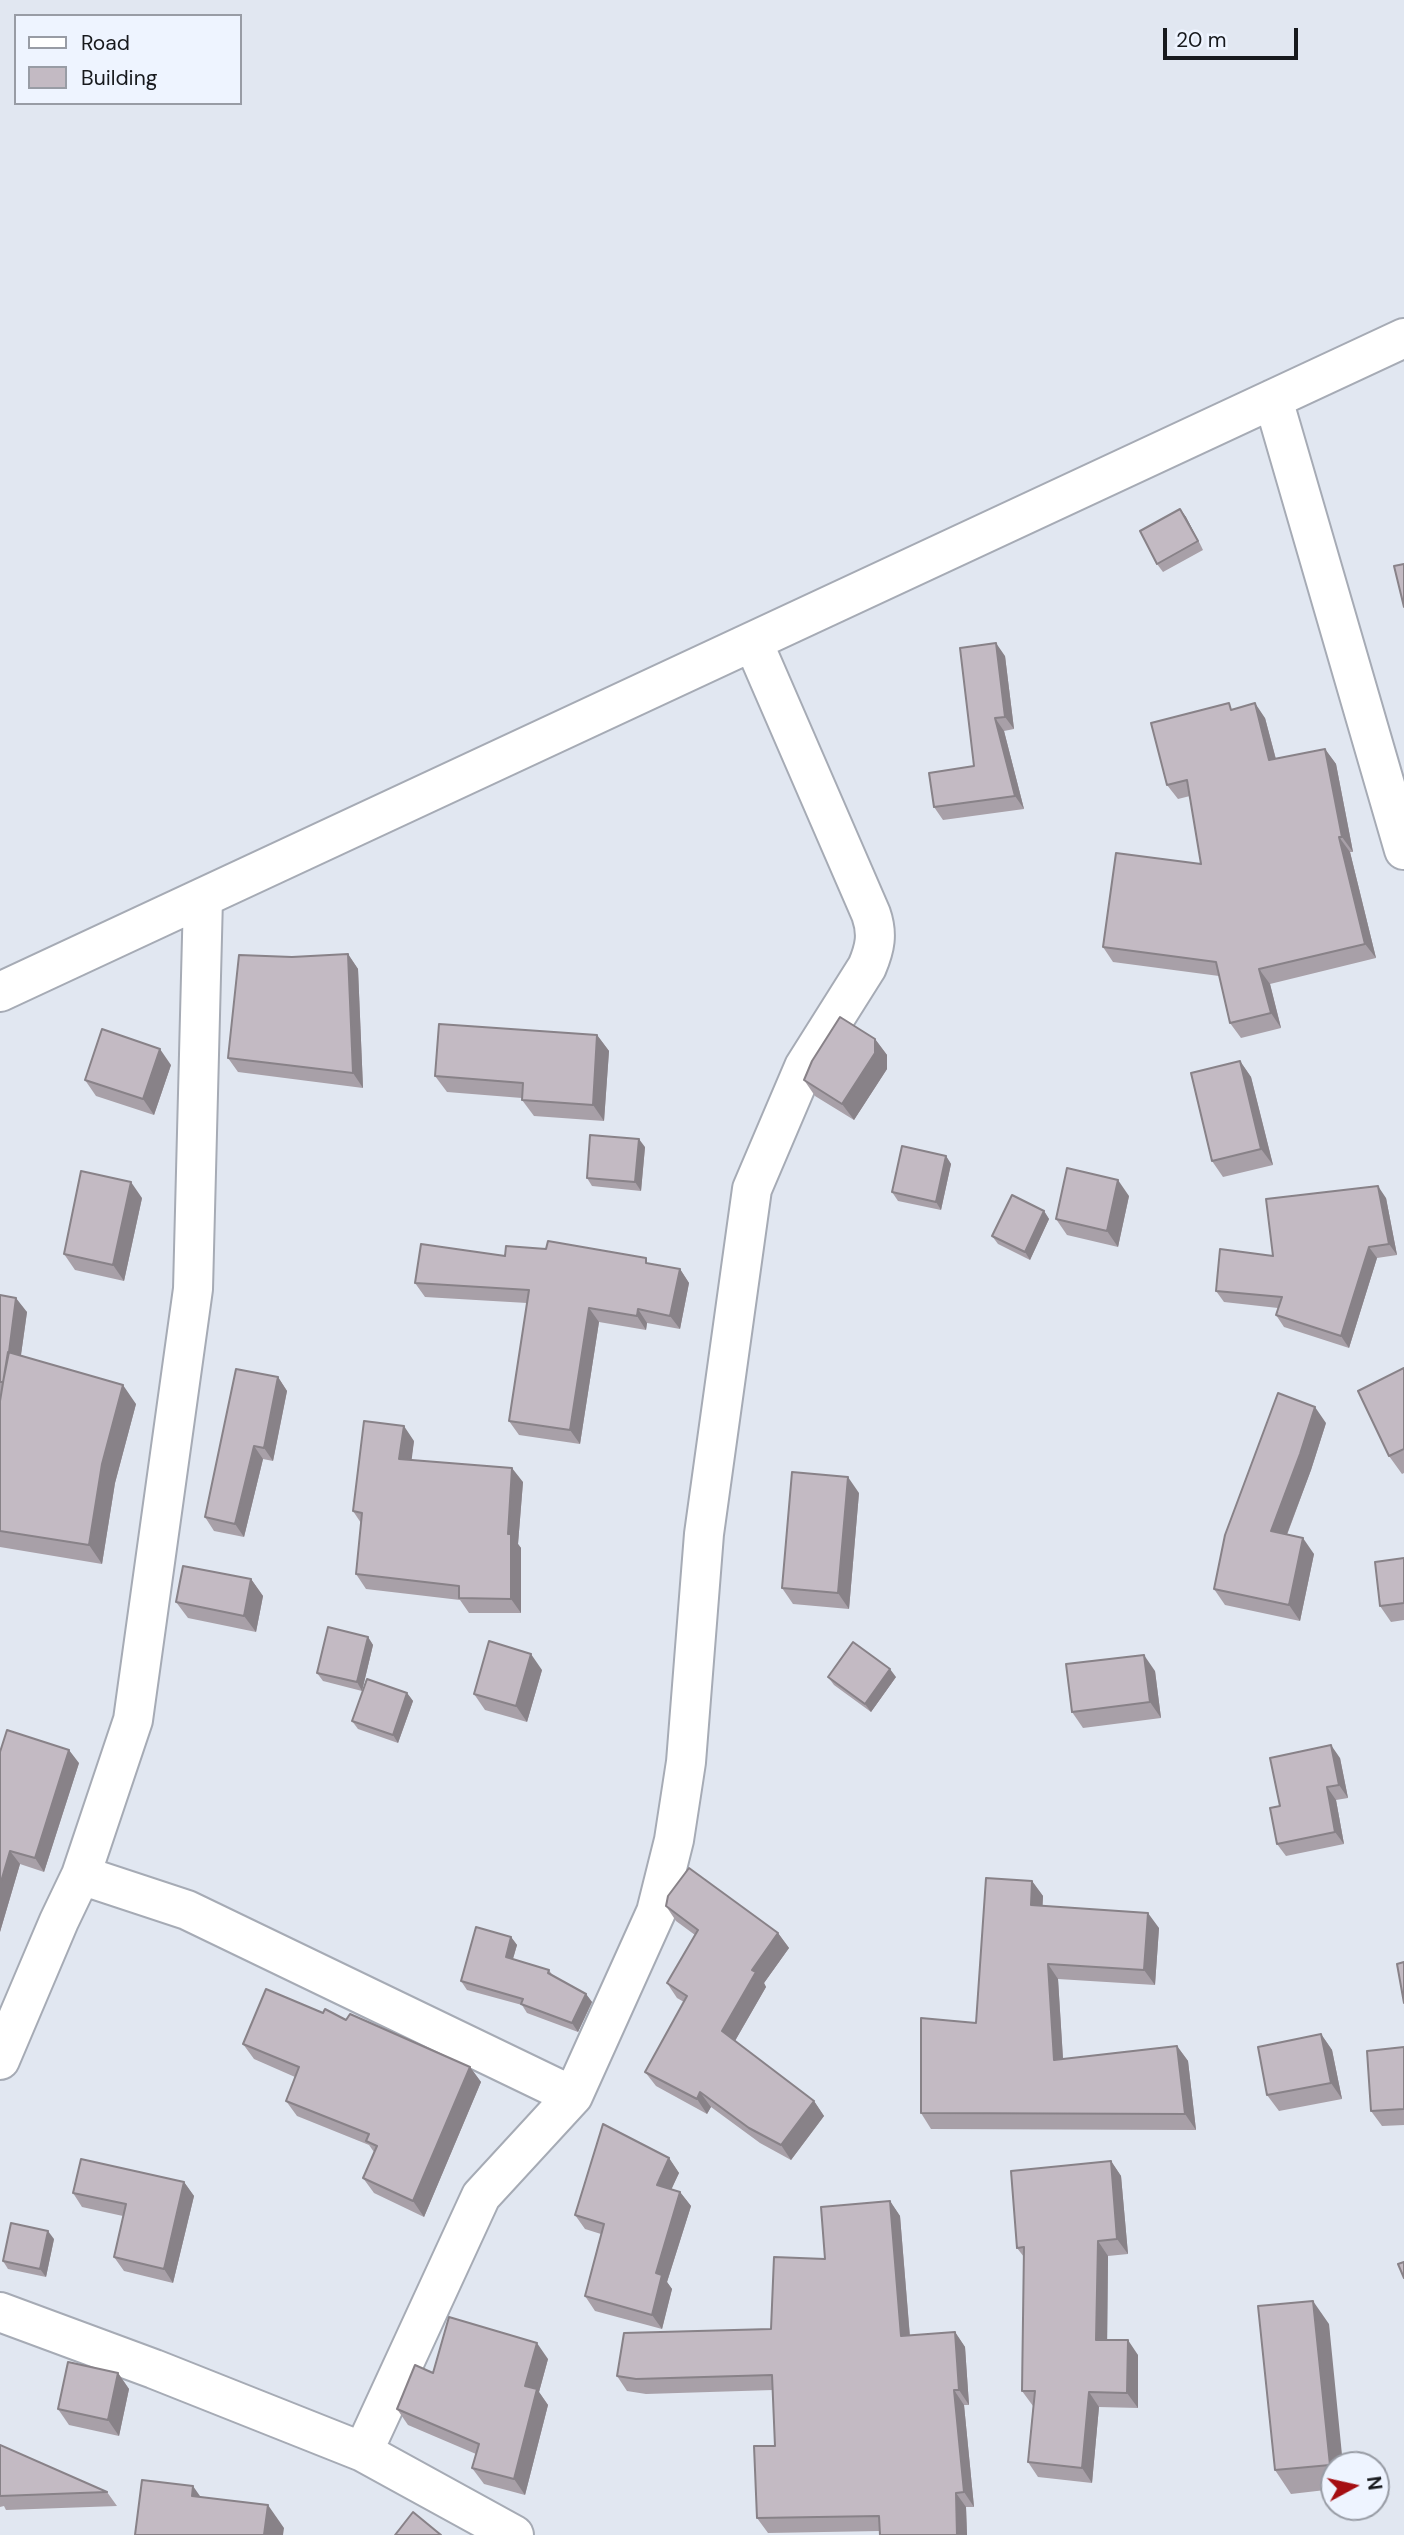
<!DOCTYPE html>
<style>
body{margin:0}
#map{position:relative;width:1404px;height:2535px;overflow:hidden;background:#e1e7f1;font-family:"DM Sans",sans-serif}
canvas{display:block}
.legend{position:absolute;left:14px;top:14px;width:228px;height:91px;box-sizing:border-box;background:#eef4ff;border:2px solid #989ca5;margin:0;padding:9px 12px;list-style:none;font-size:21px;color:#17191d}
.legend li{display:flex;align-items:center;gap:14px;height:35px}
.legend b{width:35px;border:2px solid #989ca5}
.north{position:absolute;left:1320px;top:2451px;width:70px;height:70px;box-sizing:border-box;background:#eef4ff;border:2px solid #989ca5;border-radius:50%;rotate:82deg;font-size:19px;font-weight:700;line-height:28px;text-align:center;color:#17191d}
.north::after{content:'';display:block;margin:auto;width:24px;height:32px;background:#a50e12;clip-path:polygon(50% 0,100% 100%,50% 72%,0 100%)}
.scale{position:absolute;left:1163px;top:28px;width:135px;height:32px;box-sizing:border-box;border:4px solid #17191d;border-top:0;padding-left:9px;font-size:21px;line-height:24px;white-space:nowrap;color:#17191d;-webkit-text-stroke:5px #eef4ff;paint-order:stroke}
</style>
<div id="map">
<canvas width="1404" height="2535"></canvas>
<ul class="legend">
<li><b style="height:9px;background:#fff"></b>Road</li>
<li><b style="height:19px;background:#c3bac3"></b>Building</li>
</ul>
<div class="north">N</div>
<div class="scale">20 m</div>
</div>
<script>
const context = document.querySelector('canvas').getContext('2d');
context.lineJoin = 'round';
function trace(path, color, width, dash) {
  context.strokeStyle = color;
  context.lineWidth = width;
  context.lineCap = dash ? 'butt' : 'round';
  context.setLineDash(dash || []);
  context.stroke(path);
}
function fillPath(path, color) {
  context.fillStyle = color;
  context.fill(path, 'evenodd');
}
const street = new Path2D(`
 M 1273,399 L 1404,850
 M 0,992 L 1404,338
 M 81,1875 L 187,1910 L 573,2096
 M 0,2060 L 59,1921 L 81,1875 L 133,1720 L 193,1289 L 203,898
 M 0,2312 L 154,2369 L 363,2452 L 514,2535
 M 363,2452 L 481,2196 L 573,2096 L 656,1912 L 674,1840 L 686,1762 L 704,1534 L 752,1189 L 804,1067 L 867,967 C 875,948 878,934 871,914 L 753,642`);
const wall = new Path2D(`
 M 1180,509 L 1186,517 L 1203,550 L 1163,572 L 1157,564 Z
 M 1005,656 L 1014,729 L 1004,731 L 1024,809 L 943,820 L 934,807 L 974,766 Z
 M 1233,709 L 1265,718 L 1276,759 L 1325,749 L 1336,764 L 1353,852 L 1350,852 L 1376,958 L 1270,984 L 1281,1028 L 1241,1038 L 1230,1023 L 1219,976 L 1113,962 L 1103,947 L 1201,864 L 1190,796 L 1178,799 L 1167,785 Z
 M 348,954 L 358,969 L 363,1088 L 238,1072 L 228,1058 L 292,957 Z
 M 597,1035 L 609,1051 L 604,1121 L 534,1116 L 522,1100 L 522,1098 L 447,1092 L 435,1076 Z
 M 875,1039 L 887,1055 L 887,1069 L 854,1120 L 815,1096 L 804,1080 Z
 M 1240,1061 L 1251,1077 L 1273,1165 L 1223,1177 L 1212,1161 Z
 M 171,1065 L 154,1115 L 96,1096 L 85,1080 Z
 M 645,1147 L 641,1191 L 592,1186 L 587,1178 Z
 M 946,1156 L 951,1164 L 941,1210 L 898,1201 L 892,1192 Z
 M 1129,1196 L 1118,1247 L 1067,1235 L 1056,1219 Z
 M 142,1198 L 124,1281 L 75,1270 L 64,1254 Z
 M 1386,1198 L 1397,1255 L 1377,1258 L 1349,1348 L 1284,1327 L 1276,1315 L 1278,1308 L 1224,1302 L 1216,1291 L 1273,1256 Z
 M 1044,1211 L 1049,1219 L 1030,1260 L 998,1244 L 992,1236 Z
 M 505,1256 L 651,1264 L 680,1269 L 689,1283 L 680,1329 L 647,1323 L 646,1330 L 599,1322 L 580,1444 L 519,1435 L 509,1421 L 527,1303 L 425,1297 L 415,1283 Z
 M 0,1295 L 27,1312 L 21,1355 L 136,1404 L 115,1483 L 102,1564 L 0,1547 L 0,1401 L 1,1395 L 0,1395 Z
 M 1404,1368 L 1404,1473 L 1402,1474 L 1389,1456 Z
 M 278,1377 L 287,1391 L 273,1461 L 263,1459 L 244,1537 L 214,1531 L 205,1517 Z
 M 1326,1423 L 1311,1470 L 1287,1535 L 1314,1554 L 1300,1621 L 1225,1605 L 1214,1589 Z
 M 414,1441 L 411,1460 L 523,1482 L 518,1544 L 521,1548 L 521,1613 L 469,1613 L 460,1600 L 366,1589 L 356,1574 L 361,1523 L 353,1511 Z
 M 859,1493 L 849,1609 L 793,1604 L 782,1588 Z
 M 1404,1558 L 1404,1620 L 1391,1622 L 1380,1606 Z
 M 251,1579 L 263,1596 L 256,1632 L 188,1618 L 176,1602 Z
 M 368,1637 L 373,1645 L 362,1691 L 323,1681 L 317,1673 Z
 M 542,1670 L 527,1722 L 485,1710 L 474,1694 Z
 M 1155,1671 L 1161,1718 L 1083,1728 L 1072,1712 Z
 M 828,1677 L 896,1677 L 871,1712 L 834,1685 Z
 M 407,1693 L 413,1701 L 398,1743 L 358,1729 L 352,1721 Z
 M 0,1752 L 79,1763 L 44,1872 L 20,1864 L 0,1932 Z
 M 1340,1758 L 1348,1798 L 1336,1800 L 1344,1844 L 1286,1856 L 1277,1844 L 1280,1806 Z
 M 1032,1881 L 1043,1896 L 1042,1906 L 1159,1928 L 1155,1985 L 1058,1979 L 1063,2059 L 1177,2046 L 1188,2061 L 1196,2130 L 931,2129 L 921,2113 L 976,2023 Z
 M 666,1906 L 778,1933 L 789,1948 L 764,1983 L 766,1987 L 735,2041 L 814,2101 L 824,2116 L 791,2160 L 760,2143 L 711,2107 L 707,2114 L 656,2086 L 645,2072 L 684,2002 L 677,1998 L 667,1983 L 695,1935 L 676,1921 Z
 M 511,1937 L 517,1945 L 513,1959 L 549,1970 L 553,1976 L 586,1994 L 592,2002 L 578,2032 L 527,2013 L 522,2005 L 467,1990 L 461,1981 Z
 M 323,2013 L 346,2020 L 470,2067 L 481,2082 L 424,2217 L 374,2193 L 363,2178 L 374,2152 L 369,2145 L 297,2116 L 286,2101 L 295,2077 L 254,2059 L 243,2044 Z
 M 1321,2034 L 1332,2050 L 1342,2099 L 1279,2111 L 1267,2095 Z
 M 1404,2047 L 1404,2125 L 1382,2126 L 1371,2111 Z
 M 669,2158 L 679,2173 L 671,2189 L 680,2192 L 691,2206 L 667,2282 L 672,2289 L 662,2329 L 595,2311 L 585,2296 L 601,2234 L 585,2229 L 575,2215 Z
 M 1111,2161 L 1121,2176 L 1128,2254 L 1108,2256 L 1107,2340 L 1138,2355 L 1138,2408 L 1099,2407 L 1092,2483 L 1038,2477 L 1028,2462 L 1033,2406 L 1022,2391 L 1024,2257 L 1017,2248 Z
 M 184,2182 L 194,2196 L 173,2283 L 124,2271 L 114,2257 L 123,2216 L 82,2207 L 73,2193 Z
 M 890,2201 L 900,2216 L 910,2336 L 955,2332 L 965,2347 L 969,2405 L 964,2405 L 974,2507 L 966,2507 L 967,2535 L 880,2535 L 880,2531 L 768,2533 L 757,2518 L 775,2446 L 773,2390 L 646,2394 L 627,2391 L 617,2376 L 771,2329 L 825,2259 Z
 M 54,2239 L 46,2277 L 8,2269 L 3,2261 Z
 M 1329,2324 L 1334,2489 L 1291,2494 L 1275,2470 Z
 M 548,2359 L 539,2392 L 548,2405 L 525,2495 L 484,2484 L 472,2468 L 476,2454 L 408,2425 L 397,2409 L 433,2373 Z
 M 118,2373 L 129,2389 L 119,2436 L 69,2425 L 58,2409 Z
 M 0,2445 L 107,2492 L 117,2506 L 6,2510 L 4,2506 L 0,2507 Z`);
const shadedWall = new Path2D(`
 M 1180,509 L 1186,517 L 1203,550 L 1198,541 Z
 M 996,643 L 1005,656 L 1014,729 L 1005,717 Z
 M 1255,703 L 1265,718 L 1280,775 L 1269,760 Z
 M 995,718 L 1004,731 L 1024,809 L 1015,796 Z
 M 1325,749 L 1336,764 L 1353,852 L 1342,837 Z
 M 1339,837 L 1350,852 L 1376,958 L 1365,944 Z
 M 348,954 L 358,969 L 363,1088 L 353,1073 Z
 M 1259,969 L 1270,984 L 1281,1028 L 1271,1013 Z
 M 597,1035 L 609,1051 L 604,1121 L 593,1105 Z
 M 875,1039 L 887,1055 L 887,1069 L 854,1120 L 842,1104 Z
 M 160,1049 L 171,1065 L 154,1115 L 143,1099 Z
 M 1240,1061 L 1251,1077 L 1273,1165 L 1261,1149 Z
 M 639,1139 L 645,1147 L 641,1191 L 635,1182 Z
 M 946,1156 L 951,1164 L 941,1210 L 936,1202 Z
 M 1118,1180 L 1129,1196 L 1118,1247 L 1107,1231 Z
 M 131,1182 L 142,1198 L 124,1281 L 113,1265 Z
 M 1378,1186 L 1386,1198 L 1397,1255 L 1389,1244 Z
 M 1044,1211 L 1049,1219 L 1030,1260 L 1025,1252 Z
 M 1369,1247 L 1377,1258 L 1349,1348 L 1341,1336 Z
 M 680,1269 L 689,1283 L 680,1329 L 670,1316 Z
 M 16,1298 L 27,1312 L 15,1397 L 5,1383 Z
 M 589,1308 L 599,1322 L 580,1444 L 570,1430 Z
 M 638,1309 L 647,1323 L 646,1330 L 637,1316 Z
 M 278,1377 L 287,1391 L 273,1461 L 264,1448 Z
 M 123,1385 L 136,1404 L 115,1483 L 102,1564 L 89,1545 L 102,1464 Z
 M 1315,1407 L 1326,1423 L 1311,1470 L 1282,1547 L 1271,1531 Z
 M 404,1426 L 414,1441 L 410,1473 L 399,1459 Z
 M 254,1446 L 263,1459 L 244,1537 L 235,1524 Z
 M 512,1468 L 523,1482 L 518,1544 L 521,1548 L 521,1613 L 511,1599 L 508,1534 Z
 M 848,1477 L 859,1493 L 849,1609 L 838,1593 Z
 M 1303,1538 L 1314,1554 L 1300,1621 L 1289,1605 Z
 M 251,1579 L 263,1596 L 256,1632 L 244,1616 Z
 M 368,1637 L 373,1645 L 362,1691 L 357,1682 Z
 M 531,1654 L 542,1670 L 527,1722 L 516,1706 Z
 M 1144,1655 L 1155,1671 L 1161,1718 L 1150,1702 Z
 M 890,1669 L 896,1677 L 871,1712 L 865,1704 Z
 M 407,1693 L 413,1701 L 398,1743 L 393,1735 Z
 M 1331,1745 L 1340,1758 L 1348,1798 L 1339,1785 Z
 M 69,1750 L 79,1763 L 44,1872 L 35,1858 Z
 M 1327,1787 L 1336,1800 L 1344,1844 L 1335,1832 Z
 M 10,1851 L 20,1864 L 0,1932 L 0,1885 Z
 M 1032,1881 L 1043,1896 L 1042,1921 L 1031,1905 Z
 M 1148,1913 L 1159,1928 L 1155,1985 L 1144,1970 Z
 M 778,1933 L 789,1948 L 764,1983 L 766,1987 L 732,2046 L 722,2031 L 752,1970 Z
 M 511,1937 L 517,1945 L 511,1965 L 506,1957 Z
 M 1048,1964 L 1058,1979 L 1064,2075 L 1054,2060 Z
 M 586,1994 L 592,2002 L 578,2032 L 572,2023 Z
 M 1321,2034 L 1332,2050 L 1342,2099 L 1331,2083 Z
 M 1177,2046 L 1188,2061 L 1196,2130 L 1185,2114 Z
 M 470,2067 L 481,2082 L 424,2217 L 413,2201 Z
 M 700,2092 L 711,2107 L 707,2114 L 697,2099 Z
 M 814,2101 L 824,2116 L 791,2160 L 781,2145 Z
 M 669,2158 L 679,2173 L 667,2199 L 657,2185 Z
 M 1111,2161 L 1121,2176 L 1128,2254 L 1117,2239 Z
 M 184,2182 L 194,2196 L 173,2283 L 164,2269 Z
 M 680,2192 L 691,2206 L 667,2282 L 672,2289 L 662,2329 L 652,2315 L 656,2273 Z
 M 890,2201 L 900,2216 L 911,2351 L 901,2336 Z
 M 48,2231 L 54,2239 L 46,2277 L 40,2269 Z
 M 1098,2241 L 1108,2256 L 1107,2355 L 1096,2340 Z
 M 1313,2301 L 1329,2324 L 1343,2465 L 1334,2465 L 1334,2471 L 1330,2465 Z
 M 955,2332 L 965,2347 L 969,2405 L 959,2390 Z
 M 1128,2340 L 1138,2355 L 1138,2408 L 1127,2393 Z
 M 537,2343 L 548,2359 L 539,2392 L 548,2405 L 525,2495 L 514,2479 L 525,2386 Z
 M 118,2373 L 129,2389 L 119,2436 L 108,2420 Z
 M 954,2390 L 964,2405 L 974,2507 L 964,2492 Z
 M 1089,2392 L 1099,2407 L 1092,2483 L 1082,2468 Z
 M 193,2486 L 209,2509 L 192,2496 Z
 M 956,2493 L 966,2507 L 967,2535 L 957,2535 Z
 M 268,2505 L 284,2528 L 283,2535 L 264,2535 Z`);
const building = new Path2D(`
 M 1180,509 L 1198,541 L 1157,564 L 1140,531 Z
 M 1404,564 L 1404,607 L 1394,566 Z
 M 996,643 L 1005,717 L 995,718 L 1015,796 L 934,807 L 929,773 L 974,766 L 960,648 Z
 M 1229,703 L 1231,710 L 1255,703 L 1269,760 L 1325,749 L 1342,837 L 1339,837 L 1365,944 L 1259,969 L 1271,1013 L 1230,1023 L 1216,962 L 1103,947 L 1116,853 L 1201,864 L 1187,780 L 1167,785 L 1151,723 Z
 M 348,954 L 353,1073 L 228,1058 L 239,955 L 292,957 Z
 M 840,1017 L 875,1039 L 875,1053 L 842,1104 L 804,1080 L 812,1061 Z
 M 439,1024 L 597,1035 L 593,1105 L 522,1100 L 523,1083 L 435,1076 Z
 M 102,1029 L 160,1049 L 143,1099 L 85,1080 Z
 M 1240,1061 L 1261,1149 L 1212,1161 L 1191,1073 Z
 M 590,1135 L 639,1139 L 635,1182 L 587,1178 Z
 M 902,1146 L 946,1156 L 936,1202 L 892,1192 Z
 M 1067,1168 L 1118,1180 L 1107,1231 L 1056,1219 Z
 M 81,1171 L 131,1182 L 113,1265 L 64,1254 Z
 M 1378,1186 L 1389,1244 L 1369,1247 L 1341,1336 L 1276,1315 L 1282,1297 L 1216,1291 L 1220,1249 L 1273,1256 L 1266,1199 Z
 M 1012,1195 L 1044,1211 L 1025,1252 L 992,1236 Z
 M 548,1241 L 646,1258 L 646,1263 L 680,1269 L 670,1316 L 638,1309 L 637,1316 L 589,1308 L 570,1430 L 509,1421 L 529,1290 L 415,1283 L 421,1244 L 505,1256 L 506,1246 L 546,1249 Z
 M 0,1295 L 16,1298 L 9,1352 L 3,1382 L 0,1382 Z
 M 8,1352 L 123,1385 L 102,1464 L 89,1545 L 0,1531 L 0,1401 Z
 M 1404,1368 L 1404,1449 L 1389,1456 L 1358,1391 Z
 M 236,1369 L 278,1377 L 264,1448 L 254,1446 L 235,1524 L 205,1517 Z
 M 1278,1393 L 1315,1407 L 1300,1454 L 1271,1531 L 1303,1538 L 1289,1605 L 1214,1589 L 1225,1535 Z
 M 364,1421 L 404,1426 L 399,1459 L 512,1468 L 508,1534 L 511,1534 L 511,1599 L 459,1598 L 459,1586 L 356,1574 L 362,1513 L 353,1511 Z
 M 792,1472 L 848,1477 L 838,1593 L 782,1588 Z
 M 1404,1558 L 1404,1603 L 1380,1606 L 1375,1562 Z
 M 183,1566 L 251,1579 L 244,1616 L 176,1602 Z
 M 328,1627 L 368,1637 L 357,1682 L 317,1673 Z
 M 489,1641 L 531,1654 L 516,1706 L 474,1694 Z
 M 853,1642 L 890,1669 L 865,1704 L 828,1677 Z
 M 1144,1655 L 1150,1702 L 1072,1712 L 1066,1664 Z
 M 367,1679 L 407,1693 L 393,1735 L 352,1721 Z
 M 7,1730 L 69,1750 L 35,1858 L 10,1851 L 0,1885 L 0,1752 Z
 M 1331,1745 L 1339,1785 L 1327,1787 L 1335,1832 L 1277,1844 L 1270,1808 L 1280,1806 L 1270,1758 Z
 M 689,1868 L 778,1933 L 752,1970 L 756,1972 L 722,2031 L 814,2101 L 781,2145 L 749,2128 L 700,2092 L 697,2099 L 645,2072 L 687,1996 L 667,1983 L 698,1930 L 666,1906 L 668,1896 Z
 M 986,1878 L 1032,1881 L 1031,1905 L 1148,1913 L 1144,1970 L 1048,1964 L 1054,2060 L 1177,2046 L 1185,2114 L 921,2113 L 921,2018 L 976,2023 Z
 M 476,1927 L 511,1937 L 506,1957 L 549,1970 L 548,1973 L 586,1994 L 572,2023 L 521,2004 L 523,1999 L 461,1981 Z
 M 1404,1962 L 1404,2003 L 1397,1964 Z
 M 266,1989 L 323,2013 L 325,2009 L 346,2020 L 350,2014 L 470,2067 L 413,2201 L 363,2178 L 377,2146 L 366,2141 L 369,2134 L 286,2101 L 299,2067 L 243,2044 Z
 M 1321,2034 L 1331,2083 L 1267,2095 L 1258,2047 Z
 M 1404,2047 L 1404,2109 L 1371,2111 L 1367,2051 Z
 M 603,2124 L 669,2158 L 657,2185 L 680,2192 L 656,2273 L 662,2275 L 652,2315 L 585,2296 L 604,2224 L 575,2215 Z
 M 81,2159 L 184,2182 L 164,2269 L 114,2257 L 126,2204 L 73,2193 Z
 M 1111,2161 L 1117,2239 L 1098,2241 L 1096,2340 L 1128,2340 L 1127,2393 L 1089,2392 L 1082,2468 L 1028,2462 L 1035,2391 L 1022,2391 L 1024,2247 L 1017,2248 L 1011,2171 Z
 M 890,2201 L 901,2336 L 955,2332 L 959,2390 L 954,2390 L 964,2492 L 956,2493 L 957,2535 L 880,2535 L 879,2516 L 757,2518 L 754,2446 L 775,2446 L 772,2375 L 636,2379 L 617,2376 L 624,2333 L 771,2329 L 774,2257 L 825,2259 L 821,2207 Z
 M 11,2223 L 48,2231 L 40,2269 L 3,2261 Z
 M 1404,2262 L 1404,2278 L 1398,2264 Z
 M 1313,2301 L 1330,2465 L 1275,2470 L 1258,2306 Z
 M 449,2317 L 537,2343 L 525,2386 L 537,2389 L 514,2479 L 472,2468 L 479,2444 L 397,2409 L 415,2365 L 433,2373 Z
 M 68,2362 L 118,2373 L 108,2420 L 58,2409 Z
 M 0,2445 L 107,2492 L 0,2496 Z
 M 142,2480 L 193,2486 L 192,2496 L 268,2505 L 264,2535 L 135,2535 Z
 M 413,2512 L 441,2535 L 395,2535 Z`);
trace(street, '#a6abb5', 42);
trace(street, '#fff', 38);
fillPath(wall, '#a8a0a8');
fillPath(shadedWall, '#888288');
fillPath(building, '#c3bac3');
trace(building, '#888288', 2);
</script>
